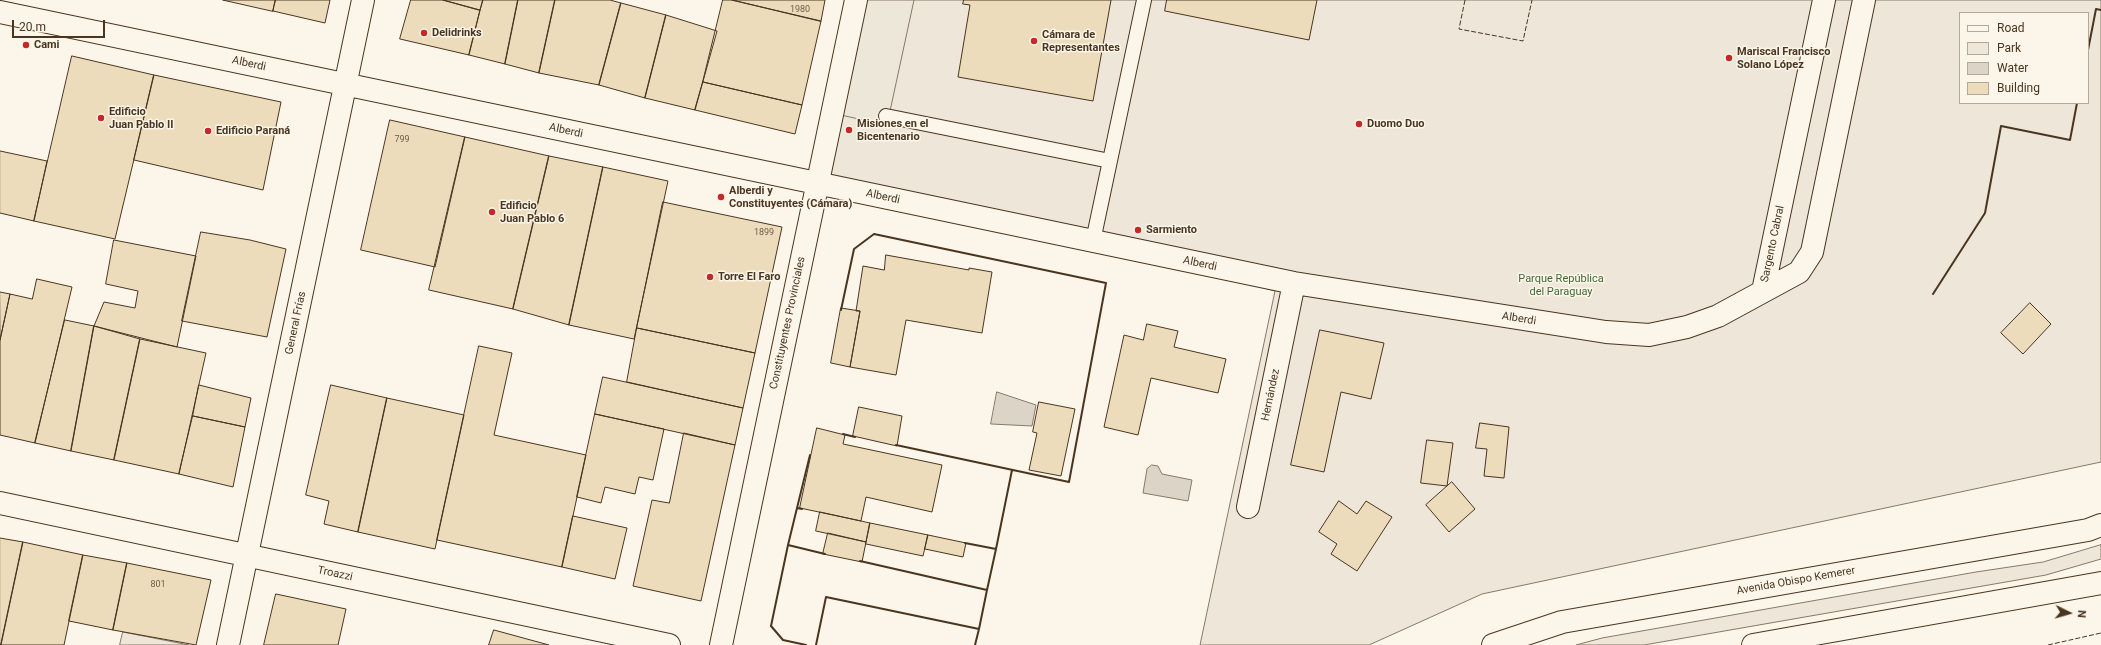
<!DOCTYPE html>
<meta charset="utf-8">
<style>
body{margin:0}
#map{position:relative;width:2101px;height:645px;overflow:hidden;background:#fbf6e9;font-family:Roboto,sans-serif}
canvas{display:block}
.legend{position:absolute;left:1959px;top:12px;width:130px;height:92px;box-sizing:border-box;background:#fbf6e9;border:1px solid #b4a999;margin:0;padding:5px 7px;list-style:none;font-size:12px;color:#4a3520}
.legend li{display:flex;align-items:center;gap:8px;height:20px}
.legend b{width:20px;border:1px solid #b4a999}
.north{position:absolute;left:2049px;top:593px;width:40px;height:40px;-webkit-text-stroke:3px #fbf6e9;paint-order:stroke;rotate:95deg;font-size:11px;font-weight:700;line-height:16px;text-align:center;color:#4a3520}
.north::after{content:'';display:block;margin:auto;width:14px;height:18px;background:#4a3520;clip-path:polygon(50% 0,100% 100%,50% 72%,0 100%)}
.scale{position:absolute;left:12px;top:20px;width:93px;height:18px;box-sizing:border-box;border:2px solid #4a3520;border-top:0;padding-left:5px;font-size:12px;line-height:14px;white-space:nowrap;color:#4a3520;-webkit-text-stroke:3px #fbf6e9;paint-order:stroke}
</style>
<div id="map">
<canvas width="2101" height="645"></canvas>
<ul class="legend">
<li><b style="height:5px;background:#fbf6e9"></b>Road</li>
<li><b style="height:11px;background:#ede6d9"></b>Park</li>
<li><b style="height:11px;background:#dcd4c6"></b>Water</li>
<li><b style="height:11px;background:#ecdcbc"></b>Building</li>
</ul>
<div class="north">N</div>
<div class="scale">20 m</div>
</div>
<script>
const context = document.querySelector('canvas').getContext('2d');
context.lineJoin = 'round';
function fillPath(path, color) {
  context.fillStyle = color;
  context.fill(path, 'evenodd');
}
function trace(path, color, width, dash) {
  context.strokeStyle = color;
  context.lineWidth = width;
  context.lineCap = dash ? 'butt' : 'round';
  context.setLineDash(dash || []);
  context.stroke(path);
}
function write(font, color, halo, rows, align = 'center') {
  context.font = font + ' Roboto,sans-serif';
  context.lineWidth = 3;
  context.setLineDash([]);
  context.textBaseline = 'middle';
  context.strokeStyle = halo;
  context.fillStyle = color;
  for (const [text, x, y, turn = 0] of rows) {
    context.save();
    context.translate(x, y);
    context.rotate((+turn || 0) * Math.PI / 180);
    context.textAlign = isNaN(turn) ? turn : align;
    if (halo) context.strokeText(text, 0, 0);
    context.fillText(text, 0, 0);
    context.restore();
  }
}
const green = new Path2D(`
 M 857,0 L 2101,0 L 2101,462 L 1482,594 L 1369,645 L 1200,645 L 1275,291 L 1093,241 L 820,178 ZM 1960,13 L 2088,13 L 2088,103 L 1960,103 Z
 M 2101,545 L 2101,559 L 2046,575 L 1644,645 L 1576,645 L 1602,638 L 1976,572 L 2043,562 Z
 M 123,632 L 189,645 L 120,645 Z`);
const parking = new Path2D(`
 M 861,0 L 914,0 L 887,125 L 836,114 Z`);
const water = new Path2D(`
 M 997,392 L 1036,405 L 1032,426 L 991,424 Z
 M 1152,465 L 1158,466 L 1162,474 L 1192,480 L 1188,501 L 1143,493 L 1147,469 Z`);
const building = new Path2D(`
 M 223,0 L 275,0 L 273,11 Z
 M 276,0 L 330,0 L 325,23 L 273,11 Z
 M 411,0 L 443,0 L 480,10 L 469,55 L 400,39 Z
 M 443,0 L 483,0 L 480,10 Z
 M 483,0 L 518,0 L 505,64 L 469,55 Z
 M 518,0 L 555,0 L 539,73 L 505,64 Z
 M 555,0 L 610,0 L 621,3 L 599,85 L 539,73 Z
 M 723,0 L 732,0 L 821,21 L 802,105 L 703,82 Z
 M 732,0 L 825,0 L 821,21 Z
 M 964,0 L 1111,0 L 1093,101 L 958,77 L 970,5 L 963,4 Z
 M 1167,0 L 1317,0 L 1309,40 L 1165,11 Z
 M 621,3 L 666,15 L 645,98 L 599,85 Z
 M 666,15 L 717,31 L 695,110 L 645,98 Z
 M 72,56 L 154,75 L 115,239 L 34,221 Z
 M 154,75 L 281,102 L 263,190 L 134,160 Z
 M 703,82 L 802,105 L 795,134 L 695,110 Z
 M 390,120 L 465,137 L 435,267 L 361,250 Z
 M 465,137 L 549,156 L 513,309 L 429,290 Z
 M 0,151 L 47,161 L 34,221 L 0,213 Z
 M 549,156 L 603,167 L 569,325 L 513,309 Z
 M 603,167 L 668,181 L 634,339 L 569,325 Z
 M 663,202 L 782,227 L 755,353 L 637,328 Z
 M 201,232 L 250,240 L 286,249 L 267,337 L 182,321 Z
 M 114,240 L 196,256 L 177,347 L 94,326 L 104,302 L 135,308 L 138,291 L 106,284 Z
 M 886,255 L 969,270 L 969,268 L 992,272 L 982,333 L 906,320 L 896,375 L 850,367 L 860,311 L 856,311 L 863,266 L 884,270 Z
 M 37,279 L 72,287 L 35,443 L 0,435 L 0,340 L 10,294 L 32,299 Z
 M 0,292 L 10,294 L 0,340 Z
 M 2030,303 L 2051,324 L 2023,354 L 2001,333 Z
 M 841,308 L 860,311 L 850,367 L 831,363 Z
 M 65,320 L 94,326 L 71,451 L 35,443 Z
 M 1147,324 L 1178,331 L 1174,347 L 1226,359 L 1218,393 L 1151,378 L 1138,435 L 1104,427 L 1124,335 L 1143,340 Z
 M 94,326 L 140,339 L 114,460 L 71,451 Z
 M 637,328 L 755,353 L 743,408 L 627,382 Z
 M 1320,330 L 1384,343 L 1371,399 L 1341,392 L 1324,472 L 1291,465 Z
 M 140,339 L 206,353 L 179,474 L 114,460 Z
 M 479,346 L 512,353 L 494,435 L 586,455 L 562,567 L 437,540 Z
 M 603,377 L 743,408 L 735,445 L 595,414 Z
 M 199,385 L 251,398 L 245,427 L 193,416 Z
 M 331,385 L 387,398 L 358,532 L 324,524 L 329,501 L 306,495 Z
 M 387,398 L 464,415 L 435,549 L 358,532 Z
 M 1039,402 L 1075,409 L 1061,476 L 1029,470 L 1037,433 L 1033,432 Z
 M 859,407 L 902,416 L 897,446 L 853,436 Z
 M 595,414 L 664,429 L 653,480 L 639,477 L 635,494 L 605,487 L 601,503 L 577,497 Z
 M 193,416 L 245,427 L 233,487 L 179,474 Z
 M 1480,423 L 1509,427 L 1504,478 L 1484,476 L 1487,449 L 1476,448 Z
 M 817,428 L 845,435 L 843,444 L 942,465 L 932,512 L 866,497 L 861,521 L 800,508 Z
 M 684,433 L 735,445 L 701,601 L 633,586 L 652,500 L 669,503 Z
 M 1427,440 L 1453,443 L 1447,486 L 1421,483 Z
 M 1452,482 L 1475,509 L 1449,532 L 1426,505 Z
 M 1339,501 L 1357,514 L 1366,501 L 1392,517 L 1357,571 L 1331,554 L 1337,544 L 1319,532 Z
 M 820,512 L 870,523 L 866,542 L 816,531 Z
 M 573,516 L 627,528 L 615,579 L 562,567 Z
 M 870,523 L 928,535 L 923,556 L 866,544 Z
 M 828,533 L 866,542 L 862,562 L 823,554 Z
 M 928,535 L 966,543 L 963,557 L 925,549 Z
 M 0,538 L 23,542 L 1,645 L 0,645 Z
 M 23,542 L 83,555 L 64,645 L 1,645 Z
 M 83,555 L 127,563 L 113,630 L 69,621 Z
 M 127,563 L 211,580 L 196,645 L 113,630 Z
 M 276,594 L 346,609 L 338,645 L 264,645 Z
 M 494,630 L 549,645 L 489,645 Z`);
const service = new Path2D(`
 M 886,116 L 1110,161
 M 1093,241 L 1144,0`);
const minor = new Path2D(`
 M 0,12 L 1294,283 L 1606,332 L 1649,335 L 1687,327 L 1718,316 L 1799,272 L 1812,252 L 1864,0
 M 1763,291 L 1824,0
 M 0,503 L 669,645
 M 1248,507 L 1294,283
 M 228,645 L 363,0
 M 721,645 L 856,0`);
const secondary = new Path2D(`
 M 1493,645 L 1562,622 L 2088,530 L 2101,525
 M 1753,645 L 2101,583`);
const fence = new Path2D(`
 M 1465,0 L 1459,29 L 1523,41 L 1532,0
 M 2048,645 L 2101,633`);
const wall = new Path2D(`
 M 2088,50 L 2096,9 L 2101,10
 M 1933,294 L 1985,213 L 2001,126 L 2070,140 L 2077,103
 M 841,310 L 854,249 L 874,234 L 1106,283 L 1069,482 L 896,445
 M 843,434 L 855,437
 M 797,508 L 788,545 L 825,554
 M 802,509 L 797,508 L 810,455
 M 965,543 L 996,549 L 1012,470
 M 788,545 L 771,626 L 783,640 L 806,645
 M 860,561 L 987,590 L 996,549
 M 816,645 L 826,597 L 979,629 L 987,590
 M 975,645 L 979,629`);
const markers = [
 [424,33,4,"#c62828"],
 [1034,41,4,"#c62828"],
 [26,45,4,"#c62828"],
 [1729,58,4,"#c62828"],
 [101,118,4,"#c62828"],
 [1359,124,4,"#c62828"],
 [849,130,4,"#c62828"],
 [208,131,4,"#c62828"],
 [721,197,4,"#c62828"],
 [492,212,4,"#c62828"],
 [1138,230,4,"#c62828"],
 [710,277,4,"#c62828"]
];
const numberNames = [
 ["1980",800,10],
 ["799",402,140],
 ["1899",764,233],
 ["801",158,585]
];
const poiNames = [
 ["Delidrinks",432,33],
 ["Cámara de",1042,35],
 ["Representantes",1042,48],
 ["Cami",34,45],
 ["Mariscal Francisco",1737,52],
 ["Solano López",1737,65],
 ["Edificio",109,112],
 ["Juan Pablo II",109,125],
 ["Misiones en el",857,124],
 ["Bicentenario",857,137],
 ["Duomo Duo",1367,124],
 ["Edificio Paraná",216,131],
 ["Alberdi y",729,191],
 ["Constituyentes (Cámara)",729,204],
 ["Edificio",500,206],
 ["Juan Pablo 6",500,219],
 ["Sarmiento",1146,230],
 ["Torre El Faro",718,277]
];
const streetNames = [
 ["Alberdi",249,64,12],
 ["Alberdi",566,131,12],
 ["Alberdi",883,197,12],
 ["Sargento Cabral",1773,244,-78],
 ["Alberdi",1200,264,12],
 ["Alberdi",1519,319,9],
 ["General Frías",296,323,-78],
 ["Constituyentes Provinciales",788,323,-78],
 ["Hernández",1271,395,-78],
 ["Troazzi",335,574,12],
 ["Avenida Obispo Kemerer",1796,581,-10]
];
const parkNames = [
 ["Parque República",1561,279],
 ["del Paraguay",1561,292]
];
fillPath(green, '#ede6d9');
trace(green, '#887966', 1);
fillPath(parking, '#ede7d9');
trace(parking, '#887966', 1);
fillPath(water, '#dcd4c6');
trace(water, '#887966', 1);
fillPath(building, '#ecdcbc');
trace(building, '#4a3520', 1);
trace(service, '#4a3520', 16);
trace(minor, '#4a3520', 24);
trace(secondary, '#4a3520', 24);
trace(service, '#fbf6e9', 14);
trace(minor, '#fbf6e9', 22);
trace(secondary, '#fbf6e9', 22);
trace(fence, '#4a3520', 1, [5, 2]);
trace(wall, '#4a3520', 2);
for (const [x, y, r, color] of markers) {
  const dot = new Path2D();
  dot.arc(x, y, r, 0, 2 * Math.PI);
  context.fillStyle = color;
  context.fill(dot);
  trace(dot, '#fbf6e9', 1.5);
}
write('9px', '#725f47', null, numberNames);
write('bold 11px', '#4a3520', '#fbf6e9', poiNames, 'left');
write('11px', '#4a3520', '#fbf6e9', streetNames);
write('11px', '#436837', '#fbf6e9', parkNames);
</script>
